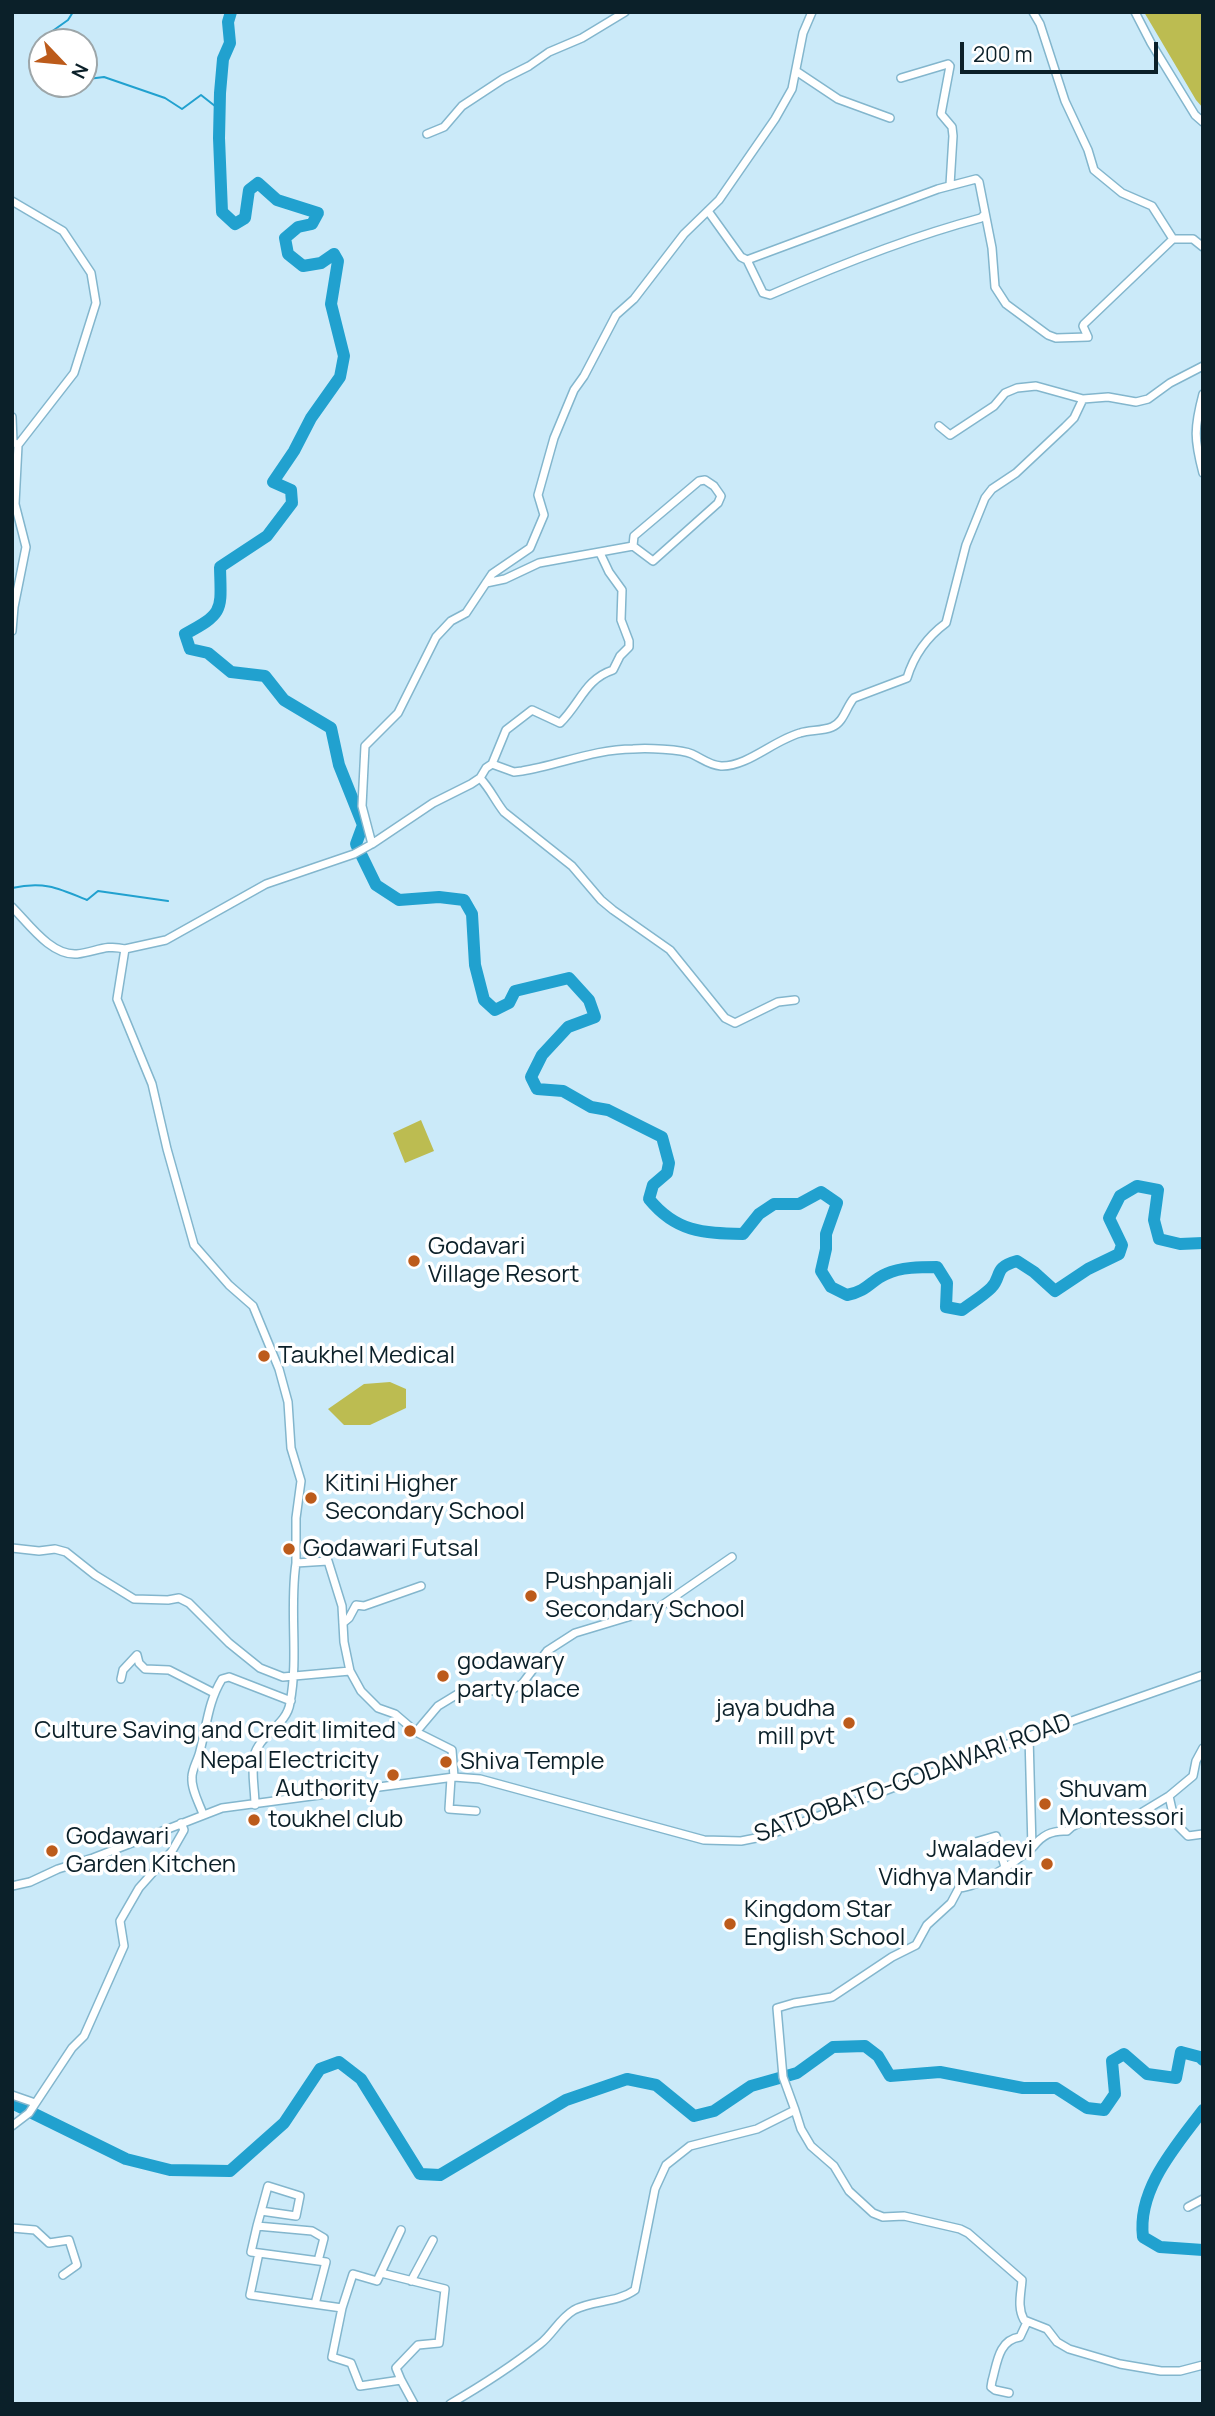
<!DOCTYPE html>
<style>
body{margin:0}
#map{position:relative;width:1215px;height:2416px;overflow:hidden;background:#cbeaf9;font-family:Manrope,sans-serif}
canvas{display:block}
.frame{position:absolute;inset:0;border:14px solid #0b2029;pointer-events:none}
.north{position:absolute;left:28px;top:28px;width:70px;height:70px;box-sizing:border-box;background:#fff;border:2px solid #9da6a9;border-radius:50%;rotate:116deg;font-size:19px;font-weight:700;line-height:28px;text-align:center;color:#0b2029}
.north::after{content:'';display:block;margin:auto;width:24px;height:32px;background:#bc5b1b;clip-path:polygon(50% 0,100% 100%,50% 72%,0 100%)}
.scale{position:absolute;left:960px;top:42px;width:198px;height:32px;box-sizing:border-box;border:4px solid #0b2029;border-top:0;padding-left:9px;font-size:21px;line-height:24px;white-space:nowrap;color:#0b2029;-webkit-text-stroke:5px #fff;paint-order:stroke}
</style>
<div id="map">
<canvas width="1215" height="2416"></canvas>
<div class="frame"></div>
<div class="north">N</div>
<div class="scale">200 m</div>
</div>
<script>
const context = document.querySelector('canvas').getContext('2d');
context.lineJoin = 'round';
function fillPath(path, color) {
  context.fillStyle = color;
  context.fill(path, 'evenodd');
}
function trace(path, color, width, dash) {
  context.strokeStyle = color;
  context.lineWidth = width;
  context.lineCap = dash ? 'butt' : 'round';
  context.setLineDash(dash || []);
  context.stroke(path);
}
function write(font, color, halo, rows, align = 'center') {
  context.font = font + ' Manrope,sans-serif';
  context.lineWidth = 7;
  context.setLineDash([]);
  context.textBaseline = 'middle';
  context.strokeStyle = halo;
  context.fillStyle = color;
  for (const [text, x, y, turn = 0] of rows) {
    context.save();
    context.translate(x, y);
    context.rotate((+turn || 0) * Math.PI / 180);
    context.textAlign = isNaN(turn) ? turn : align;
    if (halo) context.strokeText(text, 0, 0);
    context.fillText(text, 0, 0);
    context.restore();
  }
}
const green = new Path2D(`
 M 1144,12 L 1203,12 L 1203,108 L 1196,100 Z
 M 421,1120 L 434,1151 L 405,1163 L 393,1133 Z
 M 390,1382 L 406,1389 L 406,1408 L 370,1425 L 344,1425 L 328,1409 L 364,1384 Z`);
const stream = new Path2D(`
 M 45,42 L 44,37 L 68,20 L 73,12
 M 84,76 L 88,79 L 104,77 L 165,98 L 182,109 L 201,95 L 220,110
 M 12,888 C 44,881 58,888 87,900 L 98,891 L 168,901`);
const river = new Path2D(`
 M 231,12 L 228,22 L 230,43 L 223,59 L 220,93 L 219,138 L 222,212 L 235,224 L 245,218 L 249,190 L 258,183 L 277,200 L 318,213 L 312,224 L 298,227 L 285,238 L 288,254 L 303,266 L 321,263 L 334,254 L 338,261 L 331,304 L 344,356 L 340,377 L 311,418 L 294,451 L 273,482 L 291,490 L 292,503 L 267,536 L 220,567 C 221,610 225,613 185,634 L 190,649 L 208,653 L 231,672 L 265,676 L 284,700 L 331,728 L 339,765 L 363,825 L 356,844 L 376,885 L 399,900 L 439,897 L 464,900 L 472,914 L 475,965 L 484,1000 L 495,1010 L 509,1003 L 515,991 L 569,978 L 589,1000 L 595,1017 L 568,1027 L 542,1055 L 531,1077 L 537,1089 L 563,1091 L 591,1107 L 608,1110 L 662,1137 L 669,1163 L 667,1173 L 653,1185 L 649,1199 C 676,1232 702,1233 743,1234 L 759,1214 L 774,1204 L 799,1204 L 821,1192 L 837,1203 L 826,1234 L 826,1249 L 821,1271 L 831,1287 L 847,1295 C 868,1291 870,1281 886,1274 C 901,1267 921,1267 937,1267 L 947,1283 L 946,1307 L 962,1310 C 971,1303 983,1296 991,1288 C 1003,1276 992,1268 1017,1261 L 1034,1272 L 1055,1291 L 1088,1269 L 1119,1254 L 1122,1245 L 1109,1218 L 1120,1196 L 1137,1186 L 1158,1190 L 1154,1220 L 1159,1239 L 1180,1244 L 1203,1243
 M 12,2103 L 126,2159 L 170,2170 L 230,2171 L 284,2123 L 320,2069 L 339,2062 L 361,2079 L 420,2174 L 440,2175 L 566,2100 L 627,2079 L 656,2085 L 694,2116 L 714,2111 L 751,2086 L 797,2073 L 833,2047 L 865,2046 L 878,2056 L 890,2076 L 940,2072 L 1023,2088 L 1056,2088 L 1087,2108 L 1104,2110 L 1115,2094 L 1112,2061 L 1124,2054 L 1147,2074 L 1176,2078 L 1181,2052 L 1200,2057 L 1203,2060
 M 1203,2110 C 1176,2146 1137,2189 1143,2237 L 1160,2247 L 1203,2250`);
const minor = new Path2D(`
 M 1033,12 L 1040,24 L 1065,101 L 1088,150 L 1094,170 L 1122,193 L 1152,206 L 1173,239 L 1193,239 L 1203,247
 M 1135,12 L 1151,43 L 1195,115 L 1203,122
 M 796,71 L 838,99 L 890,118
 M 901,78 L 948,64 L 950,66 L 941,114 L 952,127 L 953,136 L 950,185
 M 427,134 L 444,127 L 462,106 L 503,79 L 529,66 L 549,52 L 582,38 L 625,12
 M 12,201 L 63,231 L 91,273 L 96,303 L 74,373 L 18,445 L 15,504 L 26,547 L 14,607 L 12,631
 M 708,211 L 741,257 L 747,260 L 938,189 L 976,179 L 979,182 L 992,248 L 995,287 L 1006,304 L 1048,335 L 1056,338 L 1088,337 L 1083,326 L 1084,324 L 1173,239
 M 747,260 L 763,293 L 770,295 C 839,265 909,237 981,218 L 984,215
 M 1203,394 C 1194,428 1194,439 1203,473
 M 12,417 L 13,442 L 18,445
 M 939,426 L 950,435 L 994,406 L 1005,393 L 1017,388 L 1036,386 L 1083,399
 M 486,583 L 505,579 L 539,563 L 633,546 L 653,561 L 718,503 L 721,496 L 714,486 L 705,480 L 699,481 L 634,536 L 633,546
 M 492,764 L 506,730 L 532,710 L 560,723 C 580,704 585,679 613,670 L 620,656 L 629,647 L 629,641 L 621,620 L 622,590 L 609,572 L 600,553
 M 480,778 C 491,790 494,799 504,812 L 572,866 L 601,900 L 613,910 L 670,950 L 725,1018 L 735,1023 L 778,1002 L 795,1000
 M 372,844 L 433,803 L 471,784 L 480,778 L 486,768 L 492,764 L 514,772 L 522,771 C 559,765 595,749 633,749 C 646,748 681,749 692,754 C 703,759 709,765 721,766 C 747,767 774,740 800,733 C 810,730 822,731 832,727 C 844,722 846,707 854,698 L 907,678 C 914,655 927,637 946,623 L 966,545 L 985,498 L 992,489 L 1016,473 L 1065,427 L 1074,418 L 1083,399 L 1108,397 L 1136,402 L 1148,399 L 1170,383 L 1203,366
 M 12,907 C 29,924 51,956 77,954 C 96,952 105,944 125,949 L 117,999 L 152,1084 L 167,1149 L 194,1245 L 229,1285 L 253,1306 L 279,1369 L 288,1402 L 291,1448 L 301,1481 L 296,1518 L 296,1563 L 328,1561 L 342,1606 L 344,1642 L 350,1671 L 361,1691 L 378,1708 L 395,1714 L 416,1732 L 452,1750 L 454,1777
 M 125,949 L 166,940 L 266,884 L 354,854 L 372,844 L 362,806 L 365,746 L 398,713 L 436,637 L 451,621 L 466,613 L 492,574 L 530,548 L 544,515 L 538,495 L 554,438 L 574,390 L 584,376 L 616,315 L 634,299 L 684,234 L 719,200 L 775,119 L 792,89 L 803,33 L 812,12
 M 12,1548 L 39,1551 L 55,1549 L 66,1552 L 95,1575 L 134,1599 L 168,1600 L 179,1598 L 189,1603 L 229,1643 L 260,1668 L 283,1677 L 350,1671
 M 343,1623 L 349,1618 L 356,1605 L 364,1606 L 421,1586
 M 121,1679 L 123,1670 L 137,1655 L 139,1663 L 145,1669 L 169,1670 L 214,1693
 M 416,1732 L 438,1706 L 461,1692 L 511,1690 L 522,1684 L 547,1651 L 575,1633 L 658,1608 L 732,1557
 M 1203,1748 L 1196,1761 L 1193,1776 L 1169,1796 L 1175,1823 L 1188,1836 L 1203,1834
 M 451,1778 L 449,1809 L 476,1811
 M 255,1805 C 255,1790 251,1771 254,1756 C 259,1735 287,1725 290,1703 C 299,1657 289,1609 296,1563
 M 203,1814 C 199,1803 191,1789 192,1777 C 192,1769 198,1760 200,1751 C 207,1725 208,1702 222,1679 L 229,1677 L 291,1701
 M 972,1843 L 996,1836 L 1005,1867
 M 1033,1847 C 1042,1835 1052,1830 1067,1831 C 1080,1817 1109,1818 1126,1822 L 1169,1796
 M 12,1886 L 30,1882 L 58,1869 L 93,1858 L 222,1808 L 454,1777 L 480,1779 L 704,1840 L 741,1841 L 766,1836 L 1029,1736 L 1203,1675
 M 12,2095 L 35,2103
 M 795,2110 L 801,2129 L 811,2146 L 834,2166 L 849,2191 L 873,2213 L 883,2217 L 904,2216 L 960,2229 L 968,2233 L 1022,2280 C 1021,2294 1017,2307 1024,2320 L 1047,2329 L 1057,2342 L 1069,2349 L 1120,2364 L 1161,2371 L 1180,2371 L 1203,2365
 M 12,2126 L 29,2113 L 72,2048 L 84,2036 L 124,1946 L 120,1921 L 139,1888 L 172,1851 L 184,1830 L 181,1823
 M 1188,2207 L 1203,2199
 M 257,2226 L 268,2186 L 300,2196 L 296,2216 L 261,2211
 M 12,2228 L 35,2230 L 49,2243 L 69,2240 L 77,2265 L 63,2275
 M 401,2230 L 377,2281 L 353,2274 L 342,2308 L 332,2357 L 351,2363 L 360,2386 L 401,2380 L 414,2404
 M 259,2253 L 251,2252 L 257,2226 L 312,2231 L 324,2238 L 318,2261
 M 381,2273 L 445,2289 L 439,2343 L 418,2345 L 396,2368 L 401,2380
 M 411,2281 L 433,2240
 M 315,2304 L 326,2262 L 259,2253 L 250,2295 L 342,2308
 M 1009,2393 L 995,2390 L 991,2387 L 992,2381 C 997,2364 998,2340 1020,2337 L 1027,2322
 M 450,2404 C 481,2386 511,2367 540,2344 C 553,2334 559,2319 574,2310 C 593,2300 617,2303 635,2290 L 655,2189 L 666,2165 L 690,2146 L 757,2129 L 795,2110 L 783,2077 L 777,2008 L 794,2003 L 832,1997 L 892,1957 L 916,1945 L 927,1925 L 951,1903 L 959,1888 C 981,1886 1014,1863 1032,1848 L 1029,1736`);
const markers = [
 [414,1261,7,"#bc5b1b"],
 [264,1356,7,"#bc5b1b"],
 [311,1498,7,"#bc5b1b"],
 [289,1549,7,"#bc5b1b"],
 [531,1596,7,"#bc5b1b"],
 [443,1676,7,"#bc5b1b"],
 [849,1723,7,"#bc5b1b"],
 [410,1731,7,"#bc5b1b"],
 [446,1762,7,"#bc5b1b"],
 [393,1775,7,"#bc5b1b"],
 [1045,1804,7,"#bc5b1b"],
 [254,1820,7,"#bc5b1b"],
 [52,1851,7,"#bc5b1b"],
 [1047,1864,7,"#bc5b1b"],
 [730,1924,7,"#bc5b1b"]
];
const poiNames = [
 ["Godavari",428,1247],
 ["Village Resort",428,1275],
 ["Taukhel Medical",278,1356],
 ["Kitini Higher",325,1484],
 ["Secondary School",325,1512],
 ["Godawari Futsal",303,1549],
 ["Pushpanjali",545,1582],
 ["Secondary School",545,1610],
 ["godawary",457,1662],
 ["party place",457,1690],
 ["jaya budha",835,1709,"right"],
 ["mill pvt",835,1737,"right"],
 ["Culture Saving and Credit limited",396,1731,"right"],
 ["Nepal Electricity",379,1761,"right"],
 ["Authority",379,1789,"right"],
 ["Shiva Temple",460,1762],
 ["Shuvam",1059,1790],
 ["Montessori",1059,1818],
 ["toukhel club",268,1820],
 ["Godawari",66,1837],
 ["Garden Kitchen",66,1865],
 ["Jwaladevi",1033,1850,"right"],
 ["Vidhya Mandir",1033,1878,"right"],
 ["Kingdom Star",744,1910],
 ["English School",744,1938]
];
const streetNames = [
 ["SATDOBATO-GODAWARI ROAD",913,1779,-20]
];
fillPath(green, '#bcbc51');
trace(stream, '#21a1cf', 2);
trace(river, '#21a1cf', 12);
trace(minor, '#83b6cd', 10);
trace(minor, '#fff', 7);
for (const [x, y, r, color] of markers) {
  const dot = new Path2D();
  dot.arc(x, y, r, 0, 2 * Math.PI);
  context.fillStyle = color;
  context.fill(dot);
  trace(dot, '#fff', 2.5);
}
write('24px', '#0b2029', '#fff', poiNames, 'left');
write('24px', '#0b2029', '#fff', streetNames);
</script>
